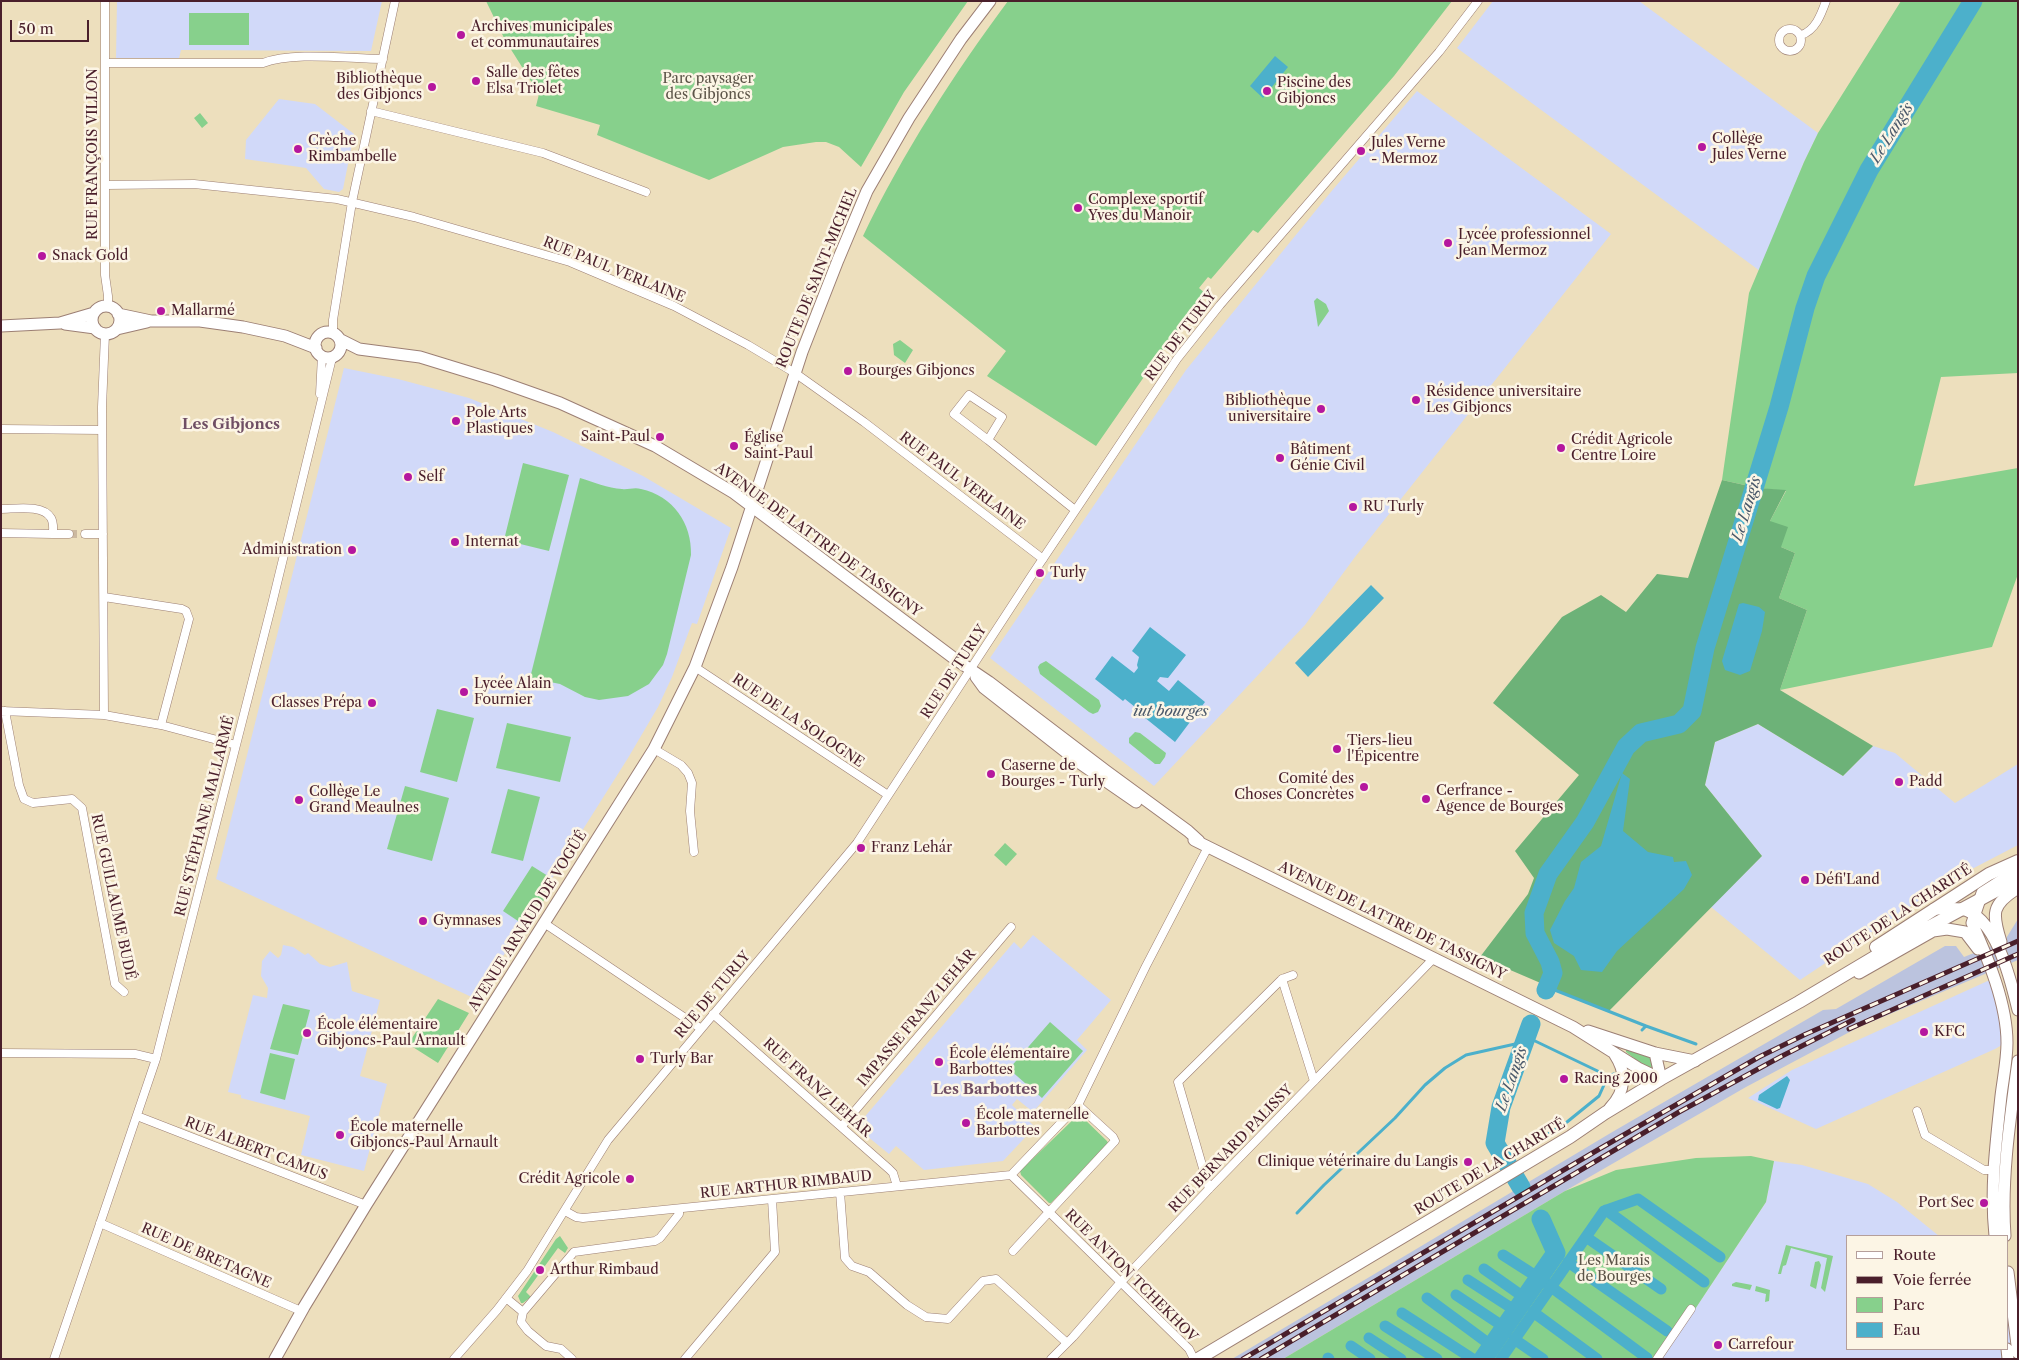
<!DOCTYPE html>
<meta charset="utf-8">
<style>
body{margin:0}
#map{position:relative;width:2019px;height:1360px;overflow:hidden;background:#eddfbd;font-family:"Libre Caslon Text",serif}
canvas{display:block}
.frame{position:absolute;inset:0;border:2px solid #4a1f2b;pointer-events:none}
.legend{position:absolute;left:1846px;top:1235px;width:162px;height:115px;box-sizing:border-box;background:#fcf5e5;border:1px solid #b59f9b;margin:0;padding:6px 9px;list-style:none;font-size:15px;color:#4a1f2b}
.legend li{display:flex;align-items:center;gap:10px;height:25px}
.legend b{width:25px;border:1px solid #b59f9b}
.scale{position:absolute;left:10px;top:20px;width:79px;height:22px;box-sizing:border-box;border:2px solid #4a1f2b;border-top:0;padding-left:6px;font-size:15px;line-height:18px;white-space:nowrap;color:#4a1f2b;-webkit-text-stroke:4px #fcf5e5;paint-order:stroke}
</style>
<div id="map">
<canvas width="2019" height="1360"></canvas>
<div class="frame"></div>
<ul class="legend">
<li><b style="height:6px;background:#fff"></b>Route</li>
<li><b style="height:6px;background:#4a1f2b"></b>Voie ferrée</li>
<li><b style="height:14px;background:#87d08c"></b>Parc</li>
<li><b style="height:14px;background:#4cb0cb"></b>Eau</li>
</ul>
<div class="scale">50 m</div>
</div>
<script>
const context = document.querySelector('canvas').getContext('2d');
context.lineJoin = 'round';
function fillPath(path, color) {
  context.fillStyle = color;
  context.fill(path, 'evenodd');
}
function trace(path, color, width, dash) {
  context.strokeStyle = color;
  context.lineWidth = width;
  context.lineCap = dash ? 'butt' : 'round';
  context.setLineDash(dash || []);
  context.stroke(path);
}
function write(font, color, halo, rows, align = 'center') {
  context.font = font + ' "Libre Caslon Text",serif';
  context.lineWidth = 5;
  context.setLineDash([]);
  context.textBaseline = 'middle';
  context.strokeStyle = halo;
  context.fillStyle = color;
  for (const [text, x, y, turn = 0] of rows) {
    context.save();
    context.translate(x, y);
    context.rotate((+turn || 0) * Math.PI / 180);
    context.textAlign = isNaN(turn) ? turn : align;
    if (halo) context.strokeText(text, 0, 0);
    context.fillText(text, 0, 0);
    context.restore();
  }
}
const built = new Path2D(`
 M 117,1 L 382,1 L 371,51 L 181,50 L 179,58 L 116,58 Z
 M 1493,1 L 1639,1 L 1818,133 L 1804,162 L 1760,271 L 1457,48 Z
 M 1417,91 L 1611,234 L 1355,557 L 1305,625 L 1154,786 L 990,658 L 1186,370 L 1330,193 Z
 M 279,99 L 315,104 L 354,134 L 343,189 L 339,192 L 324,189 L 306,168 L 245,159 L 246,140 Z
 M 344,368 L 398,379 L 469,398 L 553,432 L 643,476 L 731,528 L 697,624 L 692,623 L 672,677 L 658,707 L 628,758 L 476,999 L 216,879 Z
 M 1758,724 L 1843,776 L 1873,746 L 1895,753 L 1955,803 L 2018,764 L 2018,845 L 1947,882 L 1800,980 L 1711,907 L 1762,856 L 1705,785 L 1715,742 Z
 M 1033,935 L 1111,1000 L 1077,1040 L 1087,1050 L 1033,1112 L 1017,1099 L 1012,1105 L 1035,1127 L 1003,1161 L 924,1170 L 896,1146 L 889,1154 L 856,1127 L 1014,942 L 1021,949 Z
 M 283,945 L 293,947 L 305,955 L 308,953 L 320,964 L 330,967 L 347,962 L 352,991 L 380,1000 L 360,1076 L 387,1084 L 364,1171 L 301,1155 L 310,1116 L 241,1098 L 241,1095 L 228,1092 L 253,995 L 267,998 L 268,988 L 261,976 L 262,961 L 270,951 L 278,958 L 281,955 Z
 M 1992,979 L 2007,1042 L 1995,1049 L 1816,1129 L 1748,1098 L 1792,1070 Z
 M 1774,1161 L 1802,1165 L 1868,1184 L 1897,1202 L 1939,1236 L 1848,1236 L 1848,1349 L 2008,1349 L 2008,1283 L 2018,1294 L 2018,1359 L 1662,1359 L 1766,1202 Z`);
const industrial = new Path2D(`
 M 2018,919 L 2018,960 L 1859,1027 L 1746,1087 L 1565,1191 L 1283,1359 L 1232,1359 L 1614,1131 L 1823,1010 L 1836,1009 L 1945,946 L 1956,946 L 1964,957 L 2004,941 L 2007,947 L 2005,940 Z`);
const green = new Path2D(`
 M 486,1 L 968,1 L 904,92 L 861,167 L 839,147 L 826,142 L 816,142 L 783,147 L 709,180 L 597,135 L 600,125 L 536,106 L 539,94 L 505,40 Z
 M 1008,1 L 1452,1 L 1394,76 L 1258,233 L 1253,230 L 1211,279 L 1208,277 L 1199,288 L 1206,294 L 1164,348 L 1096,446 L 987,376 L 1006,351 L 863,236 C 903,153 953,75 1008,1 Z
 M 1901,1 L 2018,1 L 2018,373 L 1941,377 L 1914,486 L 2018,468 L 2018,574 L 1992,647 L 1780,690 L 1807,610 L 1779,598 L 1795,553 L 1781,547 L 1770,521 L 1786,491 L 1758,488 L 1722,480 L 1749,293 L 1804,162 L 1818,133 Z
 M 189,13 L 249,13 L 249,45 L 189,45 Z
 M 200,113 L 208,123 L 202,128 L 194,118 Z
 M 1317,298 L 1326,304 L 1329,311 L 1318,327 L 1314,301 Z
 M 900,340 L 913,350 L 905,363 L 894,355 L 893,344 Z
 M 523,463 L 569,475 L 549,551 L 504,540 Z
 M 580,478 C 593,482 608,488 622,489 C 628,490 634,487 641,489 C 673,496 692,523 691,555 L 667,654 L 663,665 L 649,684 L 628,696 L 599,700 L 585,697 L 560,684 L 530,678 Z
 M 1046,661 L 1099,700 L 1101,706 L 1098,712 L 1093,714 L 1089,712 L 1040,674 L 1038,667 L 1040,664 Z
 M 437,709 L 474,718 L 457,782 L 420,772 Z
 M 507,723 L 571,737 L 560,782 L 496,768 Z
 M 1135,732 L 1140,733 L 1166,753 L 1165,757 L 1160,764 L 1155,764 L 1129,743 L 1129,738 Z
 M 405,786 L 449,798 L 432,861 L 387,849 Z
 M 508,789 L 540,797 L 523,861 L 491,853 Z
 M 1005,843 L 1017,854 L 1006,866 L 994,855 Z
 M 532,866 L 556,881 L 527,927 L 503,911 Z
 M 438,999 L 469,1013 L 438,1063 L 408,1044 Z
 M 283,1004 L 310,1010 L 298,1055 L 270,1049 Z
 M 1050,1022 L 1083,1051 L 1042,1098 L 1009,1069 Z
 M 1626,1049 C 1638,1051 1652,1052 1653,1066 L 1650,1069 L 1647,1068 L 1626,1052 Z
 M 270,1053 L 295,1059 L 285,1100 L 260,1093 Z
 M 1079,1114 L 1107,1141 L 1108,1143 L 1051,1203 L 1049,1203 L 1021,1175 L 1020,1171 Z
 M 1751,1156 L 1774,1161 L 1766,1202 L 1662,1359 L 1283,1359 L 1565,1191 L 1616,1170 L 1696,1158 Z
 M 560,1236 L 568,1248 L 565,1253 L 558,1248 L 526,1292 L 531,1297 L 523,1303 L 521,1303 L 518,1296 L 556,1239 Z
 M 1786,1245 L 1833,1256 L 1825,1292 L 1821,1288 L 1827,1258 L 1791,1248 L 1786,1265 L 1783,1266 L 1781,1274 L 1778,1274 Z
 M 1819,1261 L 1821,1265 L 1816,1289 L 1810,1286 L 1815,1262 Z
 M 1736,1282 L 1752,1285 L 1750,1290 L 1732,1286 L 1732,1284 Z
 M 1756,1286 L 1770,1290 L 1769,1301 L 1765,1302 L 1766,1294 L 1755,1291 Z`);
const forest = new Path2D(`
 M 1722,480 L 1758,488 L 1786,490 L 1770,521 L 1788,527 L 1781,547 L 1795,553 L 1779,598 L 1807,610 L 1780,690 L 1873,746 L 1843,776 L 1758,724 L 1715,742 L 1705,785 L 1762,856 L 1608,1012 L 1480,957 L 1528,894 L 1534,878 L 1515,851 L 1579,775 L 1493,703 L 1562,617 L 1601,595 L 1626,612 L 1657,574 L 1688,578 Z`);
const water = new Path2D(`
 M 1275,56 L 1288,67 L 1263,98 L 1250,86 Z
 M 1371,585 L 1384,598 L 1308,677 L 1295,663 Z
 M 1743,603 L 1759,607 L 1765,612 L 1762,631 L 1750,671 L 1740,675 L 1725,670 L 1722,661 L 1739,604 Z
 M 1150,627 L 1186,655 L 1168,678 L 1160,677 L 1157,681 L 1169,691 L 1178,680 L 1205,702 L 1175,742 L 1139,713 L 1140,711 L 1125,699 L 1123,701 L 1095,679 L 1112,656 L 1134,673 L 1138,668 L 1137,665 L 1139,657 L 1132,651 Z
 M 1622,773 L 1630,779 L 1623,831 L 1648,852 L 1673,857 L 1674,862 L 1686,861 L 1692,875 L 1684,889 L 1617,951 L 1602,972 L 1581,970 L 1574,956 L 1554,943 L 1550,930 L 1565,901 L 1574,888 L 1581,862 L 1601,846 Z
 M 1787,1076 L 1790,1080 L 1780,1108 L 1777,1109 L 1758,1100 L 1759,1095 Z`);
const stream = new Path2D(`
 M 1547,987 L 1646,1026 L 1642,1030
 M 1646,1026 L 1696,1044
 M 1505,1161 L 1567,1122 L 1599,1096 L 1608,1076 L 1614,1074
 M 1297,1213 L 1324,1185 L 1395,1118 L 1425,1085 L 1445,1068 L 1466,1055 L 1533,1040 L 1608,1076`);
const canal = new Path2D(`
 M 1606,1210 L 1704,1282
 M 1586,1237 L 1661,1289
 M 1503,1255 L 1539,1278 L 1647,1358
 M 1568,1262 L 1667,1331
 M 1484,1269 L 1525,1298
 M 1468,1280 L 1516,1311
 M 1456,1295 L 1504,1327
 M 1427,1298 L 1492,1346
 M 1533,1312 L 1597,1359
 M 1402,1313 L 1473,1359
 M 1385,1326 L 1437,1359
 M 1369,1338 L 1401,1359
 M 1514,1339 L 1543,1359
 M 1351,1346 L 1370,1359
 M 1328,1358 L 1329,1359
 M 1501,1359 L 1604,1211 L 1638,1199 L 1720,1257`);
const river = new Path2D(`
 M 1546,990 L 1553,973 L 1550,962 L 1535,933 L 1534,913 L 1548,874 L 1585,822 L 1626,747 L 1641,733 L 1679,724 L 1692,711 L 1705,648 L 1779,407 L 1805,308 L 1816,276 L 1869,170 L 1973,1
 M 1521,1187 L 1495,1143 L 1501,1107 L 1531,1024
 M 1483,1359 L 1556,1253 L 1541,1219`);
const streetTunnel = new Path2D(`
 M 69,534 L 85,534`);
const street = new Path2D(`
 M 105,1 L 105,275 L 108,296 L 108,307
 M1779 40a11 11 0 1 1 22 0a11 11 0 1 1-22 0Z
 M 1801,35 C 1815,31 1821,15 1826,1
 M 105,63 L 263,63 C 293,51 349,59 383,59
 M 371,111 L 543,153 L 646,192
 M 106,185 L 194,184 L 337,199 L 414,217 L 570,262 L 674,306 L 748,345 L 795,373 L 864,422 L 1043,559
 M 333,332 L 333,320 L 352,202 L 395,1
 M 320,394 L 322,356
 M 1,429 L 102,430
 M 988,440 L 1002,417 L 969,395 L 954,414 L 988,440 L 1075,510
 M 1,509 C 15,509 43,504 51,518 C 54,523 53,529 53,534 L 1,533
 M 53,534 L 69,534
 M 85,534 L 103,534
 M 104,597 L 182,609 L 186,611 L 189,619 L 161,725
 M 695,667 L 888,795
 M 1,711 L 104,715 L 161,725 L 236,745
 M 5,711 L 19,785 L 24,799 L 33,803 L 72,799 L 82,808 L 115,984 L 124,992
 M 104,715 L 102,407 L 105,334
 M 654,749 L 681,765 L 688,773 L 692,783 L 690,811 L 694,852
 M 544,923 L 700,1028
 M 1282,979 L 1293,975
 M 713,1014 L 889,1169 L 893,1173 L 897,1186
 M 1,1053 L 135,1054 L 156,1059
 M 1078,1105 L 1113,1137 L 1115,1141 L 1049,1212 L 1011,1175 L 1078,1105 L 1146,966 L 1208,847
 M 1917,1111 L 1925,1135 L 1984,1170 L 1992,1170
 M 137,1116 L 366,1205
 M 842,1126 L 1011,927
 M 1209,1189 L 1178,1082 L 1282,979 L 1314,1081
 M 840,1192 L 845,1258 L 852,1266 L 869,1272 L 907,1305 L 926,1317 L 948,1319 L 983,1281 L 996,1279 L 1067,1343
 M 565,1211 L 576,1217 L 583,1218 L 1011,1175
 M 100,1223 L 301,1311
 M 1013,1251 L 1049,1212 L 1189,1349 L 1194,1359
 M 506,1298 L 523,1312 L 521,1322 L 528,1331 L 546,1346 L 561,1349 L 572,1359
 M 523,1312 L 574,1252 L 655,1241 L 660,1238 L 679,1214 L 679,1209
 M 54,1359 L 156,1059 L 272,604 L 332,358
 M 454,1359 L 497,1310 L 527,1271 L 608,1140 L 857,843 L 1032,575 L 1177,359 L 1220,305 L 1439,52 L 1478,1
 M 685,1359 L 775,1252 L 772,1199
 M 1051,1359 L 1073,1337 L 1121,1282 L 1209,1189 L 1433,959
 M 1657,1359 L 1691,1309`);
const secondary = new Path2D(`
 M92 320a14 14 0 1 1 28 0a14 14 0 1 1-28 0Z
 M 118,314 L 151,321 L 200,321 L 243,327 L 285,336 L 316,348
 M 65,324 L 95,328
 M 1,326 L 60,323 L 94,313
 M 117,329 L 147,322
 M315 345a13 13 0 1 1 26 0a13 13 0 1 1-26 0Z
 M 341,340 L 359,349 L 420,357 L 495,380 L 560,403 L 655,446 L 734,493 L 955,659 L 989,682 L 1106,771 L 1188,831 L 1199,841
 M 976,677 L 984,688 L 1081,764 L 1136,802
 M 1194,840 L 1573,1027 L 1638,1068 L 1661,1079
 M 1934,909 C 1943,909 1953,908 1961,909 C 1996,915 2011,981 2018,1010
 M 2001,942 C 1992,913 1991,905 2018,888
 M 1859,973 L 1933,931 L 1947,929 L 1965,932 L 1978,949
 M 1588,1031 L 1655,1053 L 1695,1061
 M 1655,1053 L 1661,1079
 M 1610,1108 C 1625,1092 1627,1073 1615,1055
 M 1995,1236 C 1990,1189 1996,1143 2001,1096 C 2003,1079 2007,1060 2007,1043 C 2007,1004 1988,958 1972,923 L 1982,893 L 2018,870
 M 2005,1236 C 2001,1178 2010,1119 2018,1061
 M 2008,1272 L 2018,1353
 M 2007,1349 L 2008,1359
 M 275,1359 L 304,1307 L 366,1205 L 654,749 L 695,667 L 732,567 L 802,352 L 838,260 L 867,191 L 909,118 L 961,39 L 990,1`);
const primary = new Path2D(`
 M 1876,947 L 1989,874 L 2018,861
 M 1198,1359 L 1570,1137 L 1605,1113 L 1661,1079 L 1799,1002 L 1888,949 L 2018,879`);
const rail = new Path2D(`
 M 1849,1029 L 2018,954
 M 1243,1359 L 1601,1148 L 1759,1057 L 1806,1034 L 2018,941
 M 1261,1359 L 1679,1112 L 1782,1056 L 1853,1020`);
const markers = [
 [461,35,5,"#b5179e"],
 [476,81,5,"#b5179e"],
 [432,87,5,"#b5179e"],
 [1267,91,5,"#b5179e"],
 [1702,147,5,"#b5179e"],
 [298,149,5,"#b5179e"],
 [1361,151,5,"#b5179e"],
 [1078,208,5,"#b5179e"],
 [1448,243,5,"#b5179e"],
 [42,256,5,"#b5179e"],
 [161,311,5,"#b5179e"],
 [848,371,5,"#b5179e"],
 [1416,400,5,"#b5179e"],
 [1321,409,5,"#b5179e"],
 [456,421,5,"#b5179e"],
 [660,437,5,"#b5179e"],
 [734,446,5,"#b5179e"],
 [1561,448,5,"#b5179e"],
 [1280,458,5,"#b5179e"],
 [408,477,5,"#b5179e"],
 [1353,507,5,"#b5179e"],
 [455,542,5,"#b5179e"],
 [352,550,5,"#b5179e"],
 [1040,573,5,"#b5179e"],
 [464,692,5,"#b5179e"],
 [372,703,5,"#b5179e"],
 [1337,749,5,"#b5179e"],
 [991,774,5,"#b5179e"],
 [1899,782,5,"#b5179e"],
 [1364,787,5,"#b5179e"],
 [1426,799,5,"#b5179e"],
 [299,800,5,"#b5179e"],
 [861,848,5,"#b5179e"],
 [1805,880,5,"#b5179e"],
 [423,921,5,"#b5179e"],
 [1924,1032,5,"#b5179e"],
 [307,1033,5,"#b5179e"],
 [640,1059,5,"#b5179e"],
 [939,1062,5,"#b5179e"],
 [1564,1079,5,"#b5179e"],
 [966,1123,5,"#b5179e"],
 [340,1135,5,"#b5179e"],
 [1468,1162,5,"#b5179e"],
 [630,1179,5,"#b5179e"],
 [1984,1203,5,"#b5179e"],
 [540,1270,5,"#b5179e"],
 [1718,1345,5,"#b5179e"]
];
const poiNames = [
 ["Archives municipales",471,27],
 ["et communautaires",471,43],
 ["Salle des fêtes",486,73],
 ["Elsa Triolet",486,89],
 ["Bibliothèque",422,79,"right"],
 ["des Gibjoncs",422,95,"right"],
 ["Piscine des",1277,83],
 ["Gibjoncs",1277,99],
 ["Collège",1712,139],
 ["Jules Verne",1712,155],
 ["Crèche",308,141],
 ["Rimbambelle",308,157],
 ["Jules Verne",1371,143],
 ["- Mermoz",1371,159],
 ["Complexe sportif",1088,200],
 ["Yves du Manoir",1088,216],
 ["Lycée professionnel",1458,235],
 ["Jean Mermoz",1458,251],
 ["Snack Gold",52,256],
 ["Mallarmé",171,311],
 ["Bourges Gibjoncs",858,371],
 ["Résidence universitaire",1426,392],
 ["Les Gibjoncs",1426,408],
 ["Bibliothèque",1311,401,"right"],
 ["universitaire",1311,417,"right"],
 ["Pole Arts",466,413],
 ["Plastiques",466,429],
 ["Saint-Paul",650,437,"right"],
 ["Église",744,438],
 ["Saint-Paul",744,454],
 ["Crédit Agricole",1571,440],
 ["Centre Loire",1571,456],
 ["Bâtiment",1290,450],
 ["Génie Civil",1290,466],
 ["Self",418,477],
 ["RU Turly",1363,507],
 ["Internat",465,542],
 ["Administration",342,550,"right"],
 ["Turly",1050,573],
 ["Lycée Alain",474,684],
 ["Fournier",474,700],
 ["Classes Prépa",362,703,"right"],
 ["Tiers-lieu",1347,741],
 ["l'Épicentre",1347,757],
 ["Caserne de",1001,766],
 ["Bourges - Turly",1001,782],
 ["Comité des",1354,779,"right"],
 ["Choses Concrètes",1354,795,"right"],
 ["Padd",1909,782],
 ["Cerfrance -",1436,791],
 ["Agence de Bourges",1436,807],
 ["Collège Le",309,792],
 ["Grand Meaulnes",309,808],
 ["Franz Lehár",871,848],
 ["Défi'Land",1815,880],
 ["Gymnases",433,921],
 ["École élémentaire",317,1025],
 ["Gibjoncs-Paul Arnault",317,1041],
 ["KFC",1934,1032],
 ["École élémentaire",949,1054],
 ["Barbottes",949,1070],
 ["Turly Bar",650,1059],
 ["Racing 2000",1574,1079],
 ["École maternelle",976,1115],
 ["Barbottes",976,1131],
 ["École maternelle",350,1127],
 ["Gibjoncs-Paul Arnault",350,1143],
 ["Clinique vétérinaire du Langis",1458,1162,"right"],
 ["Crédit Agricole",620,1179,"right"],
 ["Port Sec",1974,1203,"right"],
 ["Arthur Rimbaud",550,1270],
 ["Carrefour",1728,1345]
];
const parkNames = [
 ["Parc paysager",708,79],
 ["des Gibjoncs",708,95],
 ["Les Marais",1614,1261],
 ["de Bourges",1614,1277]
];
const streetNames = [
 ["RUE FRANÇOIS VILLON",93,154,-90],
 ["RUE PAUL VERLAINE",614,270,22],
 ["ROUTE DE SAINT-MICHEL",817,278,-68],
 ["RUE DE TURLY",1181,336,-53],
 ["RUE PAUL VERLAINE",962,481,37],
 ["AVENUE DE LATTRE DE TASSIGNY",818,540,36],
 ["RUE DE TURLY",954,672,-57],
 ["RUE DE LA SOLOGNE",798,721,34],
 ["RUE STÉPHANE MALLARMÉ",205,816,-76],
 ["RUE GUILLAUME BUDÉ",113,897,78],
 ["ROUTE DE LA CHARITÉ",1898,915,-33],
 ["AVENUE ARNAUD DE VOGÜÉ",528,921,-58],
 ["AVENUE DE LATTRE DE TASSIGNY",1392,921,26],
 ["RUE DE TURLY",713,995,-50],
 ["IMPASSE FRANZ LEHÁR",917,1018,-50],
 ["RUE FRANZ LEHÁR",817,1088,42],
 ["RUE ALBERT CAMUS",256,1149,21],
 ["RUE BERNARD PALISSY",1231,1149,-46],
 ["ROUTE DE LA CHARITÉ",1490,1167,-31],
 ["RUE ARTHUR RIMBAUD",786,1185,-6],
 ["RUE DE BRETAGNE",206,1256,24],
 ["RUE ANTON TCHEKHOV",1131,1276,45]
];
const waterNames = [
 ["Le Langis",1892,133,-58],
 ["Le Langis",1747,509,-73],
 ["iut bourges",1171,712],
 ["Le Langis",1512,1079,-71]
];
const neighbourhoodNames = [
 ["Les Gibjoncs",231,425],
 ["Les Barbottes",985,1090]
];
fillPath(built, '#d1d9f9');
fillPath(industrial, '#bbc3de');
fillPath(green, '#87d08c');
fillPath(forest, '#6db278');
fillPath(water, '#4cb0cb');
trace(stream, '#4cb0cb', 3);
trace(canal, '#4cb0cb', 11);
trace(river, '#4cb0cb', 19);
trace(streetTunnel, '#ccb9a0', 8, [8, 4]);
trace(street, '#9c7f74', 9);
trace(secondary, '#9c7f74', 13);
trace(primary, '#9c7f74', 14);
trace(street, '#fff', 8);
trace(secondary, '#fff', 11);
trace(primary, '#fff', 12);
trace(rail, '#4a1f2b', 5);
trace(rail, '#fcf5e5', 3, [9]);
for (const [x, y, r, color] of markers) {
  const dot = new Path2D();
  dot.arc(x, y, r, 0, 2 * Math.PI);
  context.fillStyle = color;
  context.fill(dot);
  trace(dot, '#fcf5e5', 2);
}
write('14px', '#4a1f2b', '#fcf5e5', poiNames, 'left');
write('14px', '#5c5448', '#fcf5e5', parkNames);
write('14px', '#4a1f2b', '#fcf5e5', streetNames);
write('italic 15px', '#4b596b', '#fcf5e5', waterNames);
write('bold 15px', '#6f4e64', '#fcf5e5', neighbourhoodNames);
</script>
